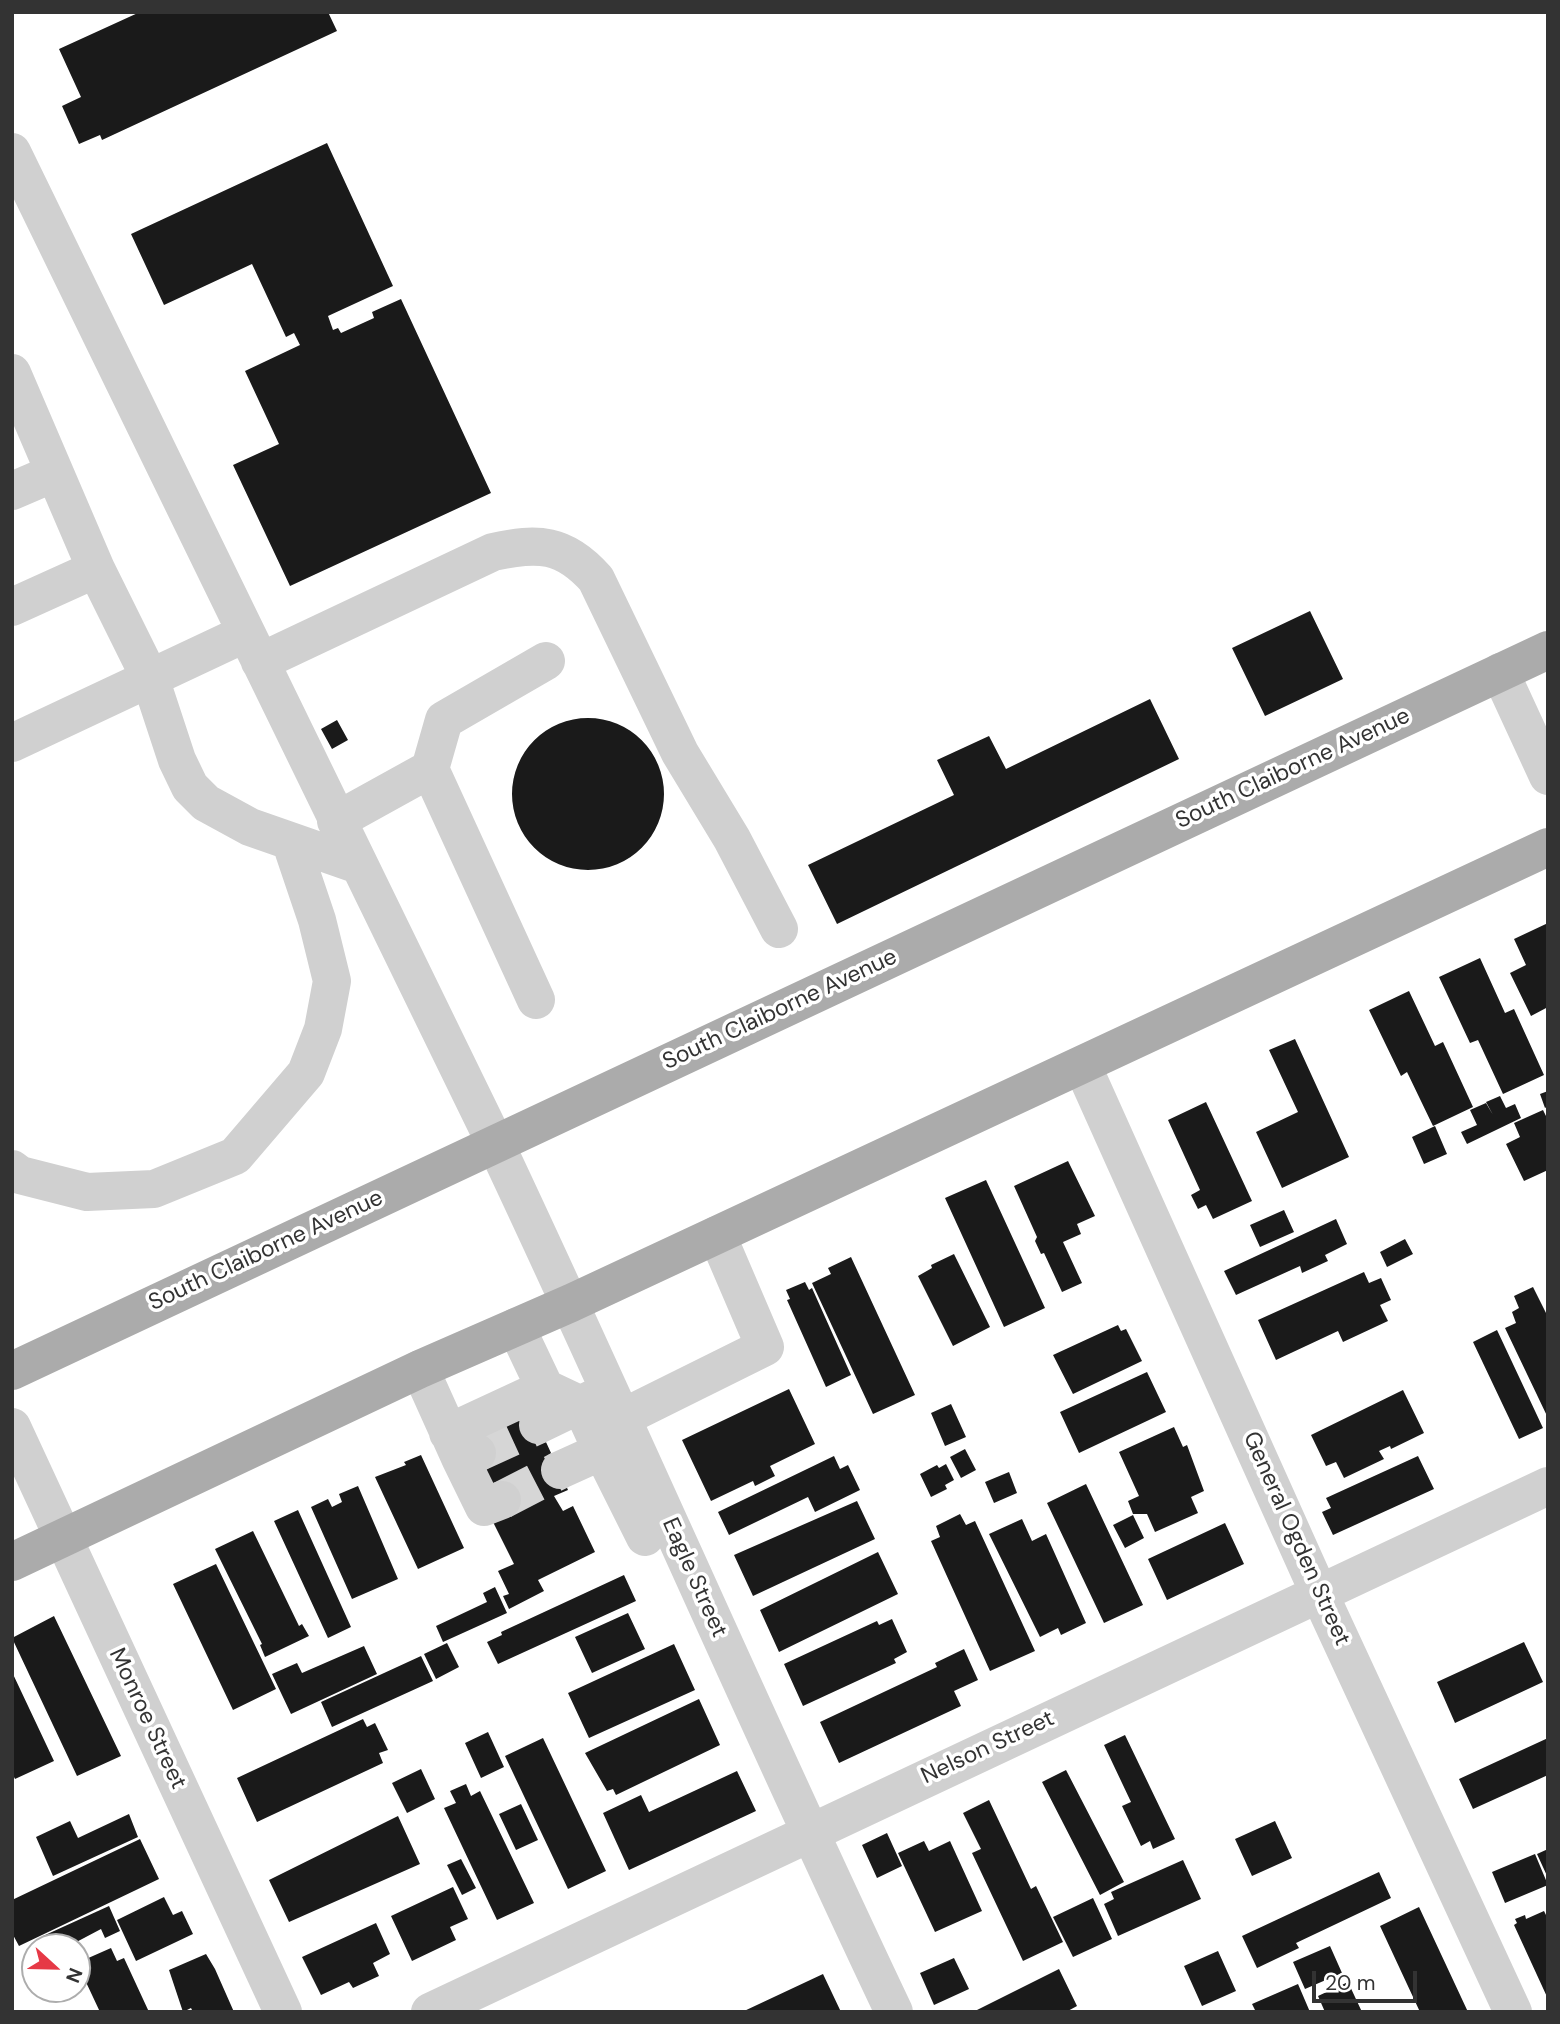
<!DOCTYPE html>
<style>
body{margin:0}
#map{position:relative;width:1560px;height:2024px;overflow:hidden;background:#fff;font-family:"DM Sans",sans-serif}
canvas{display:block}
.frame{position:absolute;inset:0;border:14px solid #333;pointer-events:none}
.north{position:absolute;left:21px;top:1933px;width:70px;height:70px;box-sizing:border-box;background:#fff;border:2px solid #adadad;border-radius:50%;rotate:112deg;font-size:19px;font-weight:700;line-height:28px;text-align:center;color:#333}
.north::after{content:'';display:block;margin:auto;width:24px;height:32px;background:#e63946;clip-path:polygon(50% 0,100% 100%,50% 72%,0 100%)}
.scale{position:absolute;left:1312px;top:1971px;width:105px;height:32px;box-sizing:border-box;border:4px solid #333;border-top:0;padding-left:9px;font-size:21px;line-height:24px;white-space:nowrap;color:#333;-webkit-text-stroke:5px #fff;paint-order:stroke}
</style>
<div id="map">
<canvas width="1560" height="2024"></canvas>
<div class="frame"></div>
<div class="north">N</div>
<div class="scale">20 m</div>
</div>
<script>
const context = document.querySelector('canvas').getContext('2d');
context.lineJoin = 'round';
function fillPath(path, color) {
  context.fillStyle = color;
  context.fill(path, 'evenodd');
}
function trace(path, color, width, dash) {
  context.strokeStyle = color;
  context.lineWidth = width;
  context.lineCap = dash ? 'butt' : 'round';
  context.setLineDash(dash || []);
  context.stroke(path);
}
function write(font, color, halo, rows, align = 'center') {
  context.font = font + ' "DM Sans",sans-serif';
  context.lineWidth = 7;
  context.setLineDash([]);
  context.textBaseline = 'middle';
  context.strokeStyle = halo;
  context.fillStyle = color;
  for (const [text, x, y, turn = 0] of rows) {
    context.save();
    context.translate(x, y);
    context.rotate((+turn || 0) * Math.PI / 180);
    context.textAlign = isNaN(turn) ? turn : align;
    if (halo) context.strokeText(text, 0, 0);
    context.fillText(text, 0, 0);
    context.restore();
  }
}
const building = new Path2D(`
 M 140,12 L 328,12 L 337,31 L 102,140 L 100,135 L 79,144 L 62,106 L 81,97 L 59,49 Z
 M 327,143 L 393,286 L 328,316 L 333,330 L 338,328 L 341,333 L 374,318 L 372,312 L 401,299 L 491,493 L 290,586 L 233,465 L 279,444 L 245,371 L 300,345 L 294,333 L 286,337 L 252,264 L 164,305 L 131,234 Z
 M 1310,611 L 1343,679 L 1265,716 L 1232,648 Z
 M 1150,699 L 1179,759 L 837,924 L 808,865 L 954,795 L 937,760 L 989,736 L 1006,769 Z
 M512 794a76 76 0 1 1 152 0a76 76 0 1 1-152 0Z
 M 337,720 L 348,740 L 332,749 L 321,729 Z
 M 1548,923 L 1548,1007 L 1531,1016 L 1510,973 L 1526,965 L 1514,939 Z
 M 1480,958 L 1505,1013 L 1514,1009 L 1544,1075 L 1503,1094 L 1478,1040 L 1470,1043 L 1439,977 Z
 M 1409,991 L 1435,1046 L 1443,1042 L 1473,1107 L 1433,1126 L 1407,1072 L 1401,1076 L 1369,1010 Z
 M 1295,1039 L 1349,1157 L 1282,1188 L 1256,1132 L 1298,1112 L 1269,1050 Z
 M 1548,1091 L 1548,1106 L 1545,1108 L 1540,1094 Z
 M 1500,1096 L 1506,1108 L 1515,1104 L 1521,1118 L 1467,1144 L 1461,1132 L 1477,1125 L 1470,1110 L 1486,1103 L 1493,1115 L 1486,1102 Z
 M 1206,1102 L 1252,1201 L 1213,1219 L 1206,1205 L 1198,1209 L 1191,1195 L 1200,1190 L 1168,1120 Z
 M 1543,1110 L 1548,1120 L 1548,1170 L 1524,1181 L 1506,1144 L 1520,1137 L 1514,1123 Z
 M 1435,1126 L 1447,1154 L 1424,1164 L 1412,1137 Z
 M 1068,1161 L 1095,1216 L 1077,1224 L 1081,1234 L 1063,1242 L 1082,1283 L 1062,1292 L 1044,1253 L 1041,1254 L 1035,1241 L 1037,1237 L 1014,1186 Z
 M 986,1180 L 1045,1308 L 1004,1327 L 945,1198 Z
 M 1284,1210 L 1294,1232 L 1260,1247 L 1250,1225 Z
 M 1336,1219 L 1347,1244 L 1325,1255 L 1328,1261 L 1302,1273 L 1300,1266 L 1236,1295 L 1224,1271 Z
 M 1405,1239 L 1413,1254 L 1387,1267 L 1380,1252 Z
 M 954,1254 L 990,1327 L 953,1346 L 918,1276 L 932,1268 L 931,1265 Z
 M 851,1257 L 915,1395 L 873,1414 L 812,1283 L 831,1274 L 828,1268 Z
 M 1364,1272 L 1369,1283 L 1381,1278 L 1391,1300 L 1380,1305 L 1388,1321 L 1343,1342 L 1338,1331 L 1276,1360 L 1258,1320 Z
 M 805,1282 L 809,1290 L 812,1288 L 851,1375 L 826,1387 L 787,1300 L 790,1299 L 786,1290 Z
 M 1533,1287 L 1548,1317 L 1548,1418 L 1505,1328 L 1516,1323 L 1512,1312 L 1519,1308 L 1514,1296 Z
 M 1118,1325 L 1121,1331 L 1126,1329 L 1142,1361 L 1073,1394 L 1053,1355 Z
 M 1497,1330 L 1543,1428 L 1519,1439 L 1473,1342 Z
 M 1147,1372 L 1166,1412 L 1079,1453 L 1060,1412 Z
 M 789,1389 L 815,1444 L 770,1466 L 775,1476 L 755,1486 L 753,1481 L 711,1501 L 682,1440 Z
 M 1403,1390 L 1424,1433 L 1391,1449 L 1390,1446 L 1379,1451 L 1384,1459 L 1344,1478 L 1336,1462 L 1326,1466 L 1311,1435 Z
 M 951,1404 L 966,1437 L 945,1446 L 931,1413 Z
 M 529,1405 L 568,1490 L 554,1496 L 563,1511 L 573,1506 L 595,1552 L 538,1580 L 544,1591 L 509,1609 L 503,1596 L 509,1594 L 498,1571 L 514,1564 L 493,1522 L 466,1433 Z
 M 1174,1427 L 1183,1447 L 1187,1445 L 1204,1491 L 1191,1497 L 1198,1513 L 1155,1532 L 1147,1514 L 1133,1514 L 1128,1501 L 1139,1496 L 1119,1452 Z
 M 965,1449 L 976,1470 L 961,1478 L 950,1457 Z
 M 421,1455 L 464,1548 L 418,1569 L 375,1477 L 406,1465 L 404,1462 Z
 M 834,1456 L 840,1469 L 848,1465 L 860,1490 L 815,1512 L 808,1497 L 729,1535 L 718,1512 Z
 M 1418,1456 L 1434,1489 L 1333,1535 L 1322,1512 L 1331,1508 L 1326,1498 Z
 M 946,1464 L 954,1480 L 945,1485 L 947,1489 L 931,1497 L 920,1474 L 937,1465 L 939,1468 Z
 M 1009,1472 L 1017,1493 L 994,1503 L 985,1482 Z
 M 1086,1484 L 1143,1605 L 1104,1623 L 1047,1503 Z
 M 358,1486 L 398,1579 L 352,1599 L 311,1507 L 328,1499 L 332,1507 L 342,1502 L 339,1494 Z
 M 857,1501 L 875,1539 L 753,1596 L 734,1555 Z
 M 298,1510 L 351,1627 L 328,1638 L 274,1521 Z
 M 960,1514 L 966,1525 L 975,1521 L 1035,1651 L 990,1671 L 931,1541 L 940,1537 L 936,1526 Z
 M 1133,1515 L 1144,1538 L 1125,1548 L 1113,1525 Z
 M 1022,1519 L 1032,1541 L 1046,1534 L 1086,1623 L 1061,1635 L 1058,1628 L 1040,1637 L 989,1534 Z
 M 1225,1523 L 1244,1564 L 1167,1600 L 1148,1559 Z
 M 253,1531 L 299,1626 L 302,1624 L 309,1636 L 265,1657 L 260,1645 L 262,1644 L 215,1549 Z
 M 878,1552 L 898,1594 L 779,1652 L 760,1610 Z
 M 216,1564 L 276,1689 L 233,1710 L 173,1584 Z
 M 624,1575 L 636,1601 L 498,1664 L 487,1642 L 502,1635 L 501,1632 Z
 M 495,1587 L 507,1613 L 443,1642 L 436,1626 L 487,1602 L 483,1593 Z
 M 628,1613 L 645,1649 L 592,1673 L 575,1637 Z
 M 54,1616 L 121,1756 L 77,1776 L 12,1638 Z
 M 892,1619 L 907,1652 L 894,1659 L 896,1663 L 803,1706 L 784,1664 L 877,1621 L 879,1625 Z
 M 1524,1642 L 1543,1682 L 1455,1723 L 1437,1682 Z
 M 447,1643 L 459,1667 L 436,1679 L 424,1654 Z
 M 674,1644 L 695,1690 L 589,1738 L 568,1693 Z
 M 364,1646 L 377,1674 L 291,1714 L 272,1674 L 297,1663 L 302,1673 Z
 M 964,1649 L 978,1680 L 954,1691 L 961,1706 L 839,1763 L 820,1722 L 937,1667 L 935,1663 Z
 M 421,1656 L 433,1681 L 332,1727 L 321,1702 Z
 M 12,1672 L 54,1761 L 15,1779 L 12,1773 Z
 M 699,1699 L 720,1745 L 616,1795 L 613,1789 L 607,1791 L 585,1753 Z
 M 363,1719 L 367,1727 L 375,1723 L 388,1750 L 379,1753 L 383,1763 L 257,1822 L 237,1778 Z
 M 488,1732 L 504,1767 L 481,1778 L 465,1743 Z
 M 1125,1735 L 1175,1839 L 1153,1849 L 1150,1841 L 1141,1846 L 1122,1806 L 1131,1802 L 1104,1745 Z
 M 543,1738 L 606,1871 L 568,1889 L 505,1756 Z
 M 1548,1738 L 1548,1775 L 1473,1809 L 1459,1779 Z
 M 421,1769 L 435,1799 L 407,1813 L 392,1783 Z
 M 1066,1770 L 1124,1882 L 1100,1895 L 1042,1782 Z
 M 737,1771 L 756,1811 L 629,1870 L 603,1813 L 641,1795 L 649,1812 Z
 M 466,1784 L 471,1796 L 480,1791 L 534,1903 L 497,1920 L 444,1808 L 456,1803 L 450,1791 Z
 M 989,1800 L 1031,1889 L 1036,1886 L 1063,1942 L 1023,1961 L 972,1853 L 981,1849 L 963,1813 Z
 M 521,1804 L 538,1840 L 516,1850 L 499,1814 Z
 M 129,1814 L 138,1837 L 53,1876 L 36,1837 L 70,1821 L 78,1838 Z
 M 398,1816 L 420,1864 L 289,1922 L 269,1880 Z
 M 1275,1821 L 1292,1858 L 1252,1876 L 1235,1839 Z
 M 887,1833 L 902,1866 L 877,1878 L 862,1845 Z
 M 140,1839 L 159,1879 L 19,1946 L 12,1933 L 12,1900 Z
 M 924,1841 L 929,1851 L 950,1841 L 982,1911 L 935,1932 L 898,1853 Z
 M 1548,1849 L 1548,1878 L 1537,1854 Z
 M 1535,1854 L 1548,1885 L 1505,1903 L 1492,1872 Z
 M 461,1859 L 476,1888 L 462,1895 L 447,1865 Z
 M 1183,1860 L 1201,1899 L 1118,1936 L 1104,1904 L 1114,1899 L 1111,1892 Z
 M 1379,1872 L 1391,1898 L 1296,1943 L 1299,1948 L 1257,1968 L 1242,1936 Z
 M 453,1887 L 468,1919 L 450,1927 L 456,1940 L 412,1961 L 391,1916 Z
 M 164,1897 L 173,1915 L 182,1911 L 193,1934 L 136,1961 L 117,1920 Z
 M 1093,1898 L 1112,1939 L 1073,1957 L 1053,1917 Z
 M 109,1906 L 120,1931 L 105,1938 L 101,1929 L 67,1947 L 49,1947 L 43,1936 Z
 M 1419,1907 L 1468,2012 L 1420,2012 L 1380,1926 Z
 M 1544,1911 L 1548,1919 L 1548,1999 L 1514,1925 L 1517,1923 L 1515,1919 L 1525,1915 L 1526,1919 Z
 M 376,1923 L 390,1954 L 373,1963 L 379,1976 L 353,1988 L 349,1982 L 321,1995 L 302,1957 Z
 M 1330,1946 L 1342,1973 L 1305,1989 L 1293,1962 Z
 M 111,1948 L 117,1961 L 124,1958 L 149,2012 L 100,2012 L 77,1963 Z
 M 1218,1951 L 1236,1991 L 1202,2006 L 1184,1966 Z
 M 206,1954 L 215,1969 L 234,2012 L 193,2012 L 191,2008 L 183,2012 L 169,1970 Z
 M 954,1958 L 969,1989 L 934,2005 L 920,1973 Z
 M 1059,1969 L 1077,2006 L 1066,2012 L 973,2012 Z
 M 823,1974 L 841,2012 L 742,2012 Z
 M 1348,1982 L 1362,2012 L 1325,2012 L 1318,1996 Z
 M 1298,1984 L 1310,2012 L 1256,2012 L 1252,2004 Z`);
const minorTunnel = new Path2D(`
 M 477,1453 L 538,1425
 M 502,1500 L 560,1470`);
const minor = new Path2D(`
 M 12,152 L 495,1143 C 631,1431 757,1724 894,2012
 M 12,373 L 96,569 L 150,678 L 177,760 L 190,787 L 206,803 L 250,827 L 356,864
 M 12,491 L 54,473
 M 12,607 L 96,569
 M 260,662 L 493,552 C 538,542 564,543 596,579 L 680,753 L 732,839 L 779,929
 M 1500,672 L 1548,776
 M 12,743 L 246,633
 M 430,769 L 444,720 L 546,661
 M 336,821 L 430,769 L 536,1000
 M 1082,1065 L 1319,1593 L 1513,2012
 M 12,1169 L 20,1175 L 87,1192 L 154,1189 L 235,1156 L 306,1073 L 323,1029 L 332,981 L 317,920 L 291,843
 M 516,1327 L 545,1388
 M 420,1369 L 461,1460 L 477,1453
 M 622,1418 L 765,1347 L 717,1235
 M 538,1425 L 596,1397
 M 12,1427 L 283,2012
 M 448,1433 L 545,1388 L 581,1405 L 602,1451
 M 461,1460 L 484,1507 L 502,1500
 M 560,1470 L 602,1451 L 645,1537
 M 430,2012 L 1548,1486`);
const major = new Path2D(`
 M 12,1371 L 1548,650
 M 12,1562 L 420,1369 L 571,1303 L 1548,847`);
const streetNames = [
 ["South Claiborne Avenue",1293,769,-25],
 ["South Claiborne Avenue",780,1010,-25],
 ["South Claiborne Avenue",266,1251,-25],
 ["General Ogden Street",1296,1539,66],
 ["Eagle Street",694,1578,66],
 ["Monroe Street",147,1719,65],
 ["Nelson Street",988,1748,-25]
];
fillPath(building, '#1a1a1a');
trace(minorTunnel, '#d6d6d6', 38, [38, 19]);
trace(minor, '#d0d0d0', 38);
trace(major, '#ababab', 38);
write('23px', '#333', '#fff', streetNames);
</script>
